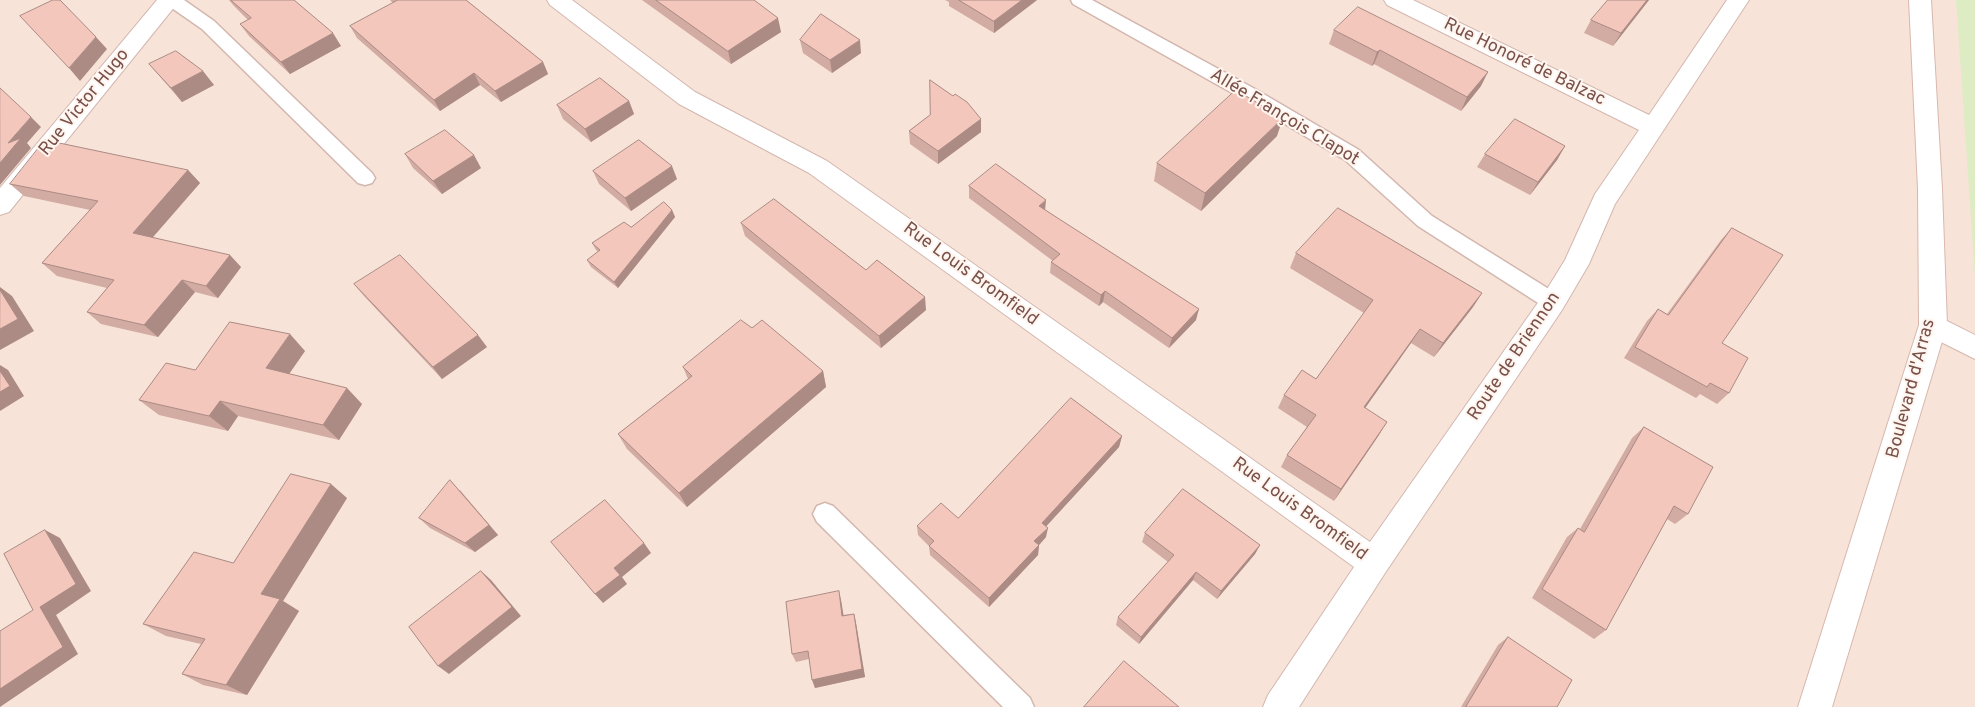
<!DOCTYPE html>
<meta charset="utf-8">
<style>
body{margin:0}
canvas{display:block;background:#fdf0e7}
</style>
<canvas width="1975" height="707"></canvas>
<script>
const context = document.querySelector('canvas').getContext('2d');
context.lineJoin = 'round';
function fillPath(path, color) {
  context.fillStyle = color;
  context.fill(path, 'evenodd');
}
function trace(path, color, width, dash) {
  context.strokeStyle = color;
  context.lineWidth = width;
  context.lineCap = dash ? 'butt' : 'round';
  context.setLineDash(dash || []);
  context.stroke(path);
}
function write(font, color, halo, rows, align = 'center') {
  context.font = font + ' Overpass,sans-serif';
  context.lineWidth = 4;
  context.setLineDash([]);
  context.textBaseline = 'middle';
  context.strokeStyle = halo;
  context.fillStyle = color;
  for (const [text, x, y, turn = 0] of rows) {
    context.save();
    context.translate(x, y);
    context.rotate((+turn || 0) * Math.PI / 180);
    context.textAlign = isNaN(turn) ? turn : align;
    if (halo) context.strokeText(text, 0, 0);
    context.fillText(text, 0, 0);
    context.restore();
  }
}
const residential = new Path2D(`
 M 0,0 L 1975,0 L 1975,707 L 0,707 Z`);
const green = new Path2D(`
 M 1956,0 L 1975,0 L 1975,277 Z`);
const lane = new Path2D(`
 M 164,0 L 184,0 L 214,21 L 372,173 L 375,178 L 372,183 L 365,185 L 358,183 L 202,29 L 166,4 Z
 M 1071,0 L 1092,0 L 1255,89 L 1359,150 L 1432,216 L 1560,296 L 1563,302 L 1560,308 L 1553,310 L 1546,308 L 1418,226 L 1345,160 L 1243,99 L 1073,4 Z
 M 825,503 L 833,506 L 1030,698 L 1034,707 L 1003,707 L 817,522 L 813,514 L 817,506 Z`);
const street = new Path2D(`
 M 157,0 L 180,0 L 9,212 L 0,215 L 0,188 Z
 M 547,0 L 572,0 L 695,92 L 827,161 L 1370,542 L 1544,294 L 1565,260 L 1595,194 L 1639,130 L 1387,5 L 1384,0 L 1413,0 L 1649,115 L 1727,0 L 1749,0 L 1615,204 L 1589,264 L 1562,310 L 1385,573 L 1299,707 L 1263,707 L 1268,695 L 1354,567 L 809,173 L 679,104 L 550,5 Z
 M 1933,314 L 1975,335 L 1975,359 L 1923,333 L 1919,325 L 1923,317 Z`);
const secondary = new Path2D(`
 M 1909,0 L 1931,0 L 1942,189 L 1947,325 L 1832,707 L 1798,707 L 1919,325 L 1918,189 Z`);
const wall = new Path2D(`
 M 229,0 L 294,0 L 341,46 L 290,74 L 249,36 L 240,24 L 248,20 L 234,6 Z
 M 390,0 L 466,0 L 543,62 L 548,74 L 501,102 L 480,85 L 440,111 L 357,38 L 350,26 L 393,3 Z
 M 642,0 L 754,0 L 781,32 L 731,64 Z
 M 945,0 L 1037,0 L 994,33 L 949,6 L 949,2 Z
 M 1649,0 L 1613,46 L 1584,33 L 1591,20 Z
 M 1334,30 L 1481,86 L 1461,111 L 1374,64 L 1372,66 L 1329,44 Z
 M 800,40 L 861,53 L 832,73 L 803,53 Z
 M 149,64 L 214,85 L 182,102 Z
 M 953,96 L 981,119 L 981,132 L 938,164 L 910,144 L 909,131 L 930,115 Z
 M 629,101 L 634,114 L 591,142 L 563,119 L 557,105 Z
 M 1277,136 L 1201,211 L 1154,181 L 1157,163 Z
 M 1565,146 L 1557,160 L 1530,195 L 1477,167 L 1485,154 Z
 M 405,154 L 481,168 L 442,194 L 413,168 Z
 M 188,170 L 200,183 L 153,237 L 241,267 L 218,298 L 195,292 L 158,337 L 101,324 L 87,312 L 107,288 L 57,276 L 42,263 L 90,210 L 24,196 L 10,184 Z
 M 593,171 L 677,179 L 631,211 L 599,184 Z
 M 969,186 L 1046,210 L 1196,320 L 1169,348 L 1103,302 L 1099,306 L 1050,273 L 1051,262 L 1053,261 L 969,198 Z
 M 672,210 L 675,217 L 618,288 L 591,267 L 587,260 L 598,252 L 596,250 L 592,243 Z
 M 741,223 L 866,270 L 926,310 L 881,348 L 745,236 Z
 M 1732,228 L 1722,343 L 1729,393 L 1717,404 L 1700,394 L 1696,398 L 1624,358 L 1647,321 L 1658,309 L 1667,314 L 1721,240 Z
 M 1296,253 L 1482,293 L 1473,307 L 1434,357 L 1411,343 L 1365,408 L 1379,435 L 1334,501 L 1281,467 L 1287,455 L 1307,427 L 1278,408 L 1284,395 L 1316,379 L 1364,313 L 1290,268 Z
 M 354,284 L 487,347 L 442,379 L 364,296 Z
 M 305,351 L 289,374 L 362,404 L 339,440 L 238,416 L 228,431 L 159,415 L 139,400 L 195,370 Z
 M 683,367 L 823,371 L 826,387 L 687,507 L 627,449 L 618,434 L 688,379 Z
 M 1644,427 L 1688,514 L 1675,524 L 1667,519 L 1606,630 L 1594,639 L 1532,598 L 1567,537 L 1578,528 L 1580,529 L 1632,438 Z
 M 1122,436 L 1119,447 L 1046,526 L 1046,537 L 1039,545 L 1038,555 L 989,607 L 930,555 L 929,546 L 918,535 L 917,526 L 958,518 Z
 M 460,490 L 498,535 L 475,552 L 430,528 L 419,518 Z
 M 347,498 L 283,601 L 299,611 L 247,695 L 203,685 L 182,674 L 201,644 L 166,636 L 143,624 L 233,563 Z
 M 1145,533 L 1260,545 L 1255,554 L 1217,599 L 1193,580 L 1139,644 L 1116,625 L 1118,617 L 1168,562 L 1142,542 Z
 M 841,600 L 843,615 L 854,614 L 856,623 L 865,677 L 815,688 L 809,659 L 796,662 L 792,654 Z
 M 1508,637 L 1557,707 L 1461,707 L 1498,645 Z`);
const shadedWall = new Path2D(`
 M 1022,0 L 1037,0 L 994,33 L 994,21 Z
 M 1647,0 L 1649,0 L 1613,46 L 1621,33 Z
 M 778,18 L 781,32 L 731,64 L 728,51 Z
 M 333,33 L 341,46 L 290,74 L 281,62 Z
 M 96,37 L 107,49 L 80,81 L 69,68 Z
 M 860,40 L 861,53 L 832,73 L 830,60 Z
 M 1380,50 L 1374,64 L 1372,66 L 1377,52 Z
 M 543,62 L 548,74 L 501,102 L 495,91 Z
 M 203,71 L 214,85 L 182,102 L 171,88 Z
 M 1488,72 L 1481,86 L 1461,111 L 1467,97 Z
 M 474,73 L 480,85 L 440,111 L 434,100 Z
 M 629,101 L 634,114 L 591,142 L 585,129 Z
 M 31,117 L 41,127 L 27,143 L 31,148 L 0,185 L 0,163 L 8,143 Z
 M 1283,118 L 1277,136 L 1201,211 L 1205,193 Z
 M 981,119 L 981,132 L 938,164 L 938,151 Z
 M 1565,146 L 1557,160 L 1530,195 L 1538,182 Z
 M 474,155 L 481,168 L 442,194 L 433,181 Z
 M 672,166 L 677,179 L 631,211 L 625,198 Z
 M 188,170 L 200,183 L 146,245 L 133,233 Z
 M 1046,200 L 1045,211 L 1039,206 Z
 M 672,210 L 675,217 L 618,288 L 614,282 Z
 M 230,255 L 241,267 L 218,298 L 206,286 Z
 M 182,280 L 195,292 L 158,337 L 144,325 Z
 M 0,287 L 12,296 L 34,331 L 0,350 Z
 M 1105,291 L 1103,302 L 1099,306 L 1101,295 Z
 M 1482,293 L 1473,307 L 1434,357 L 1443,343 Z
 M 925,297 L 926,310 L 881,348 L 879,336 Z
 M 1199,309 L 1196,320 L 1169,348 L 1172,338 Z
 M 1420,329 L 1411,343 L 1356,421 L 1364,407 Z
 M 290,334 L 305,351 L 282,384 L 266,368 Z
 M 478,335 L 487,347 L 442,379 L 433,367 Z
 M 0,365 L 8,370 L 24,396 L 0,411 Z
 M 823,371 L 826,387 L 687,507 L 679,493 Z
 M 347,388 L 362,404 L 339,440 L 323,425 Z
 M 220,401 L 238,416 L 228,431 L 209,416 Z
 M 1387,422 L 1379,435 L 1334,501 L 1341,489 Z
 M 1122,436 L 1119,447 L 1041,532 L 1042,523 Z
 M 450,480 L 498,535 L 475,552 L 465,543 Z
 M 331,484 L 347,498 L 283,601 L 299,611 L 247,695 L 226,685 L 261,594 Z
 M 1048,528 L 1046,537 L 1039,545 L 1038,555 L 989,607 L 989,598 L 1034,541 Z
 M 45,530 L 60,538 L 91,591 L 56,615 L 78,654 L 0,707 L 0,689 L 40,607 Z
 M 644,543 L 651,553 L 622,577 L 627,584 L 603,603 L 595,594 L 614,568 Z
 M 1260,545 L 1255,554 L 1217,599 L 1221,591 Z
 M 481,571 L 491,580 L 521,616 L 449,674 L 438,666 Z
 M 1196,572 L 1193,580 L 1139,644 L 1141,637 Z
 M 839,591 L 841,600 L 845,624 L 842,616 Z
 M 854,614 L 856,623 L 865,677 L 815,688 L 812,680 Z`);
const building = new Path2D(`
 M 53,0 L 60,0 L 96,37 L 69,68 L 20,16 Z
 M 231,0 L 294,0 L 333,33 L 281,62 L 240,24 L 251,18 Z
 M 398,0 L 466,0 L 543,62 L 495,91 L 474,73 L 434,100 L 350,26 Z
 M 656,0 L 754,0 L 778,18 L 728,51 Z
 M 959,0 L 1022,0 L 994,21 Z
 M 1608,0 L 1647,0 L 1621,33 L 1591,20 Z
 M 1358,7 L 1488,72 L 1467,97 L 1380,50 L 1377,52 L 1334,30 Z
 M 821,14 L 860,40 L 830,60 L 800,40 Z
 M 176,51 L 203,71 L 171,88 L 149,64 Z
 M 600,78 L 629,101 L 585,129 L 557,105 Z
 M 930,80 L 953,96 L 955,94 L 967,102 L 981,119 L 938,151 L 909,131 L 930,115 Z
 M 0,88 L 31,117 L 8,143 L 21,138 L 0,163 Z
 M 1236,90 L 1283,118 L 1205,193 L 1157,163 Z
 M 1515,119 L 1565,146 L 1538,182 L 1485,154 Z
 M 445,130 L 474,155 L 433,181 L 405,154 Z
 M 45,140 L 188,170 L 133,233 L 230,255 L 206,286 L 182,280 L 144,325 L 87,312 L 114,280 L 42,263 L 98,201 L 10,184 Z
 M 639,140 L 672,166 L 625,198 L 593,171 Z
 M 996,164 L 1046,200 L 1039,206 L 1199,309 L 1172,338 L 1105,291 L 1101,295 L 1051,262 L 1060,254 L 969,186 Z
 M 774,199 L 866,270 L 877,260 L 925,297 L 879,336 L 741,223 Z
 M 664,202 L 672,210 L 614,282 L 587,260 L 600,250 L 592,243 L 624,222 L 631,227 Z
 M 1338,208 L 1482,293 L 1443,343 L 1420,329 L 1364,407 L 1387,422 L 1341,489 L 1287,455 L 1316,415 L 1284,395 L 1302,370 L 1316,379 L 1373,300 L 1296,253 Z
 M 1732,228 L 1783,255 L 1722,343 L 1748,358 L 1729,393 L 1710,383 L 1707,387 L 1635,347 L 1658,309 L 1668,315 Z
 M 400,255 L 478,335 L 433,367 L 354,284 Z
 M 0,290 L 18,319 L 0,329 Z
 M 741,320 L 752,328 L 762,320 L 823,371 L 679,493 L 618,434 L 692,376 L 683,367 Z
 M 230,322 L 290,334 L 266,368 L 347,388 L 323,425 L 220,401 L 209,416 L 139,400 L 166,363 L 195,370 Z
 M 0,371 L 10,386 L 0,392 Z
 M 1071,398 L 1122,436 L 1042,523 L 1048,528 L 1034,541 L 1039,545 L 989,598 L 929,546 L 934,541 L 917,526 L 941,503 L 958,518 Z
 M 1644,427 L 1713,467 L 1688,514 L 1674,506 L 1606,630 L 1542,589 L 1578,528 L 1584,532 Z
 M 291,474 L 331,484 L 261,594 L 280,599 L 226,685 L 182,674 L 205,639 L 143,624 L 194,552 L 233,563 Z
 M 450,480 L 489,525 L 465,543 L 419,518 Z
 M 1183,489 L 1260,545 L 1221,591 L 1196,572 L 1141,637 L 1118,617 L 1174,555 L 1145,533 Z
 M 605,500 L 644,543 L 614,568 L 620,575 L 595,594 L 551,542 Z
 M 45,530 L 76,584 L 40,607 L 63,647 L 0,689 L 0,631 L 33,610 L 4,554 Z
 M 481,571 L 512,607 L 438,666 L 409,627 Z
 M 839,591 L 842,616 L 854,614 L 862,669 L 812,680 L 808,651 L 792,654 L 786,602 Z
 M 1508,637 L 1572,680 L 1557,707 L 1466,707 Z
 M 1124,661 L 1179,707 L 1084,707 Z`);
const streetNames = [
 ["Rue Honoré de Balzac",1524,63,26],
 ["Rue Victor Hugo",85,103,-51],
 ["Allée François Clapot",1284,118,31],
 ["Rue Louis Bromfield",970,275,36],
 ["Route de Briennon",1515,357,-56],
 ["Boulevard d'Arras",1912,389,-75],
 ["Rue Louis Bromfield",1299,510,36]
];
fillPath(residential, '#f8e3d8');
fillPath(green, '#deecc4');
trace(lane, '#d3b7af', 3);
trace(street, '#d3b7af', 2);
trace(secondary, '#d8b7ae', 2);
fillPath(lane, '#fff');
fillPath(street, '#fff');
fillPath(secondary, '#fff');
fillPath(wall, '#d2aba3');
fillPath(shadedWall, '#ab8b84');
fillPath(building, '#f4c7bd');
trace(building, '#ab8b84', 1);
write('18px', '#79504a', '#fff5ef', streetNames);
</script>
